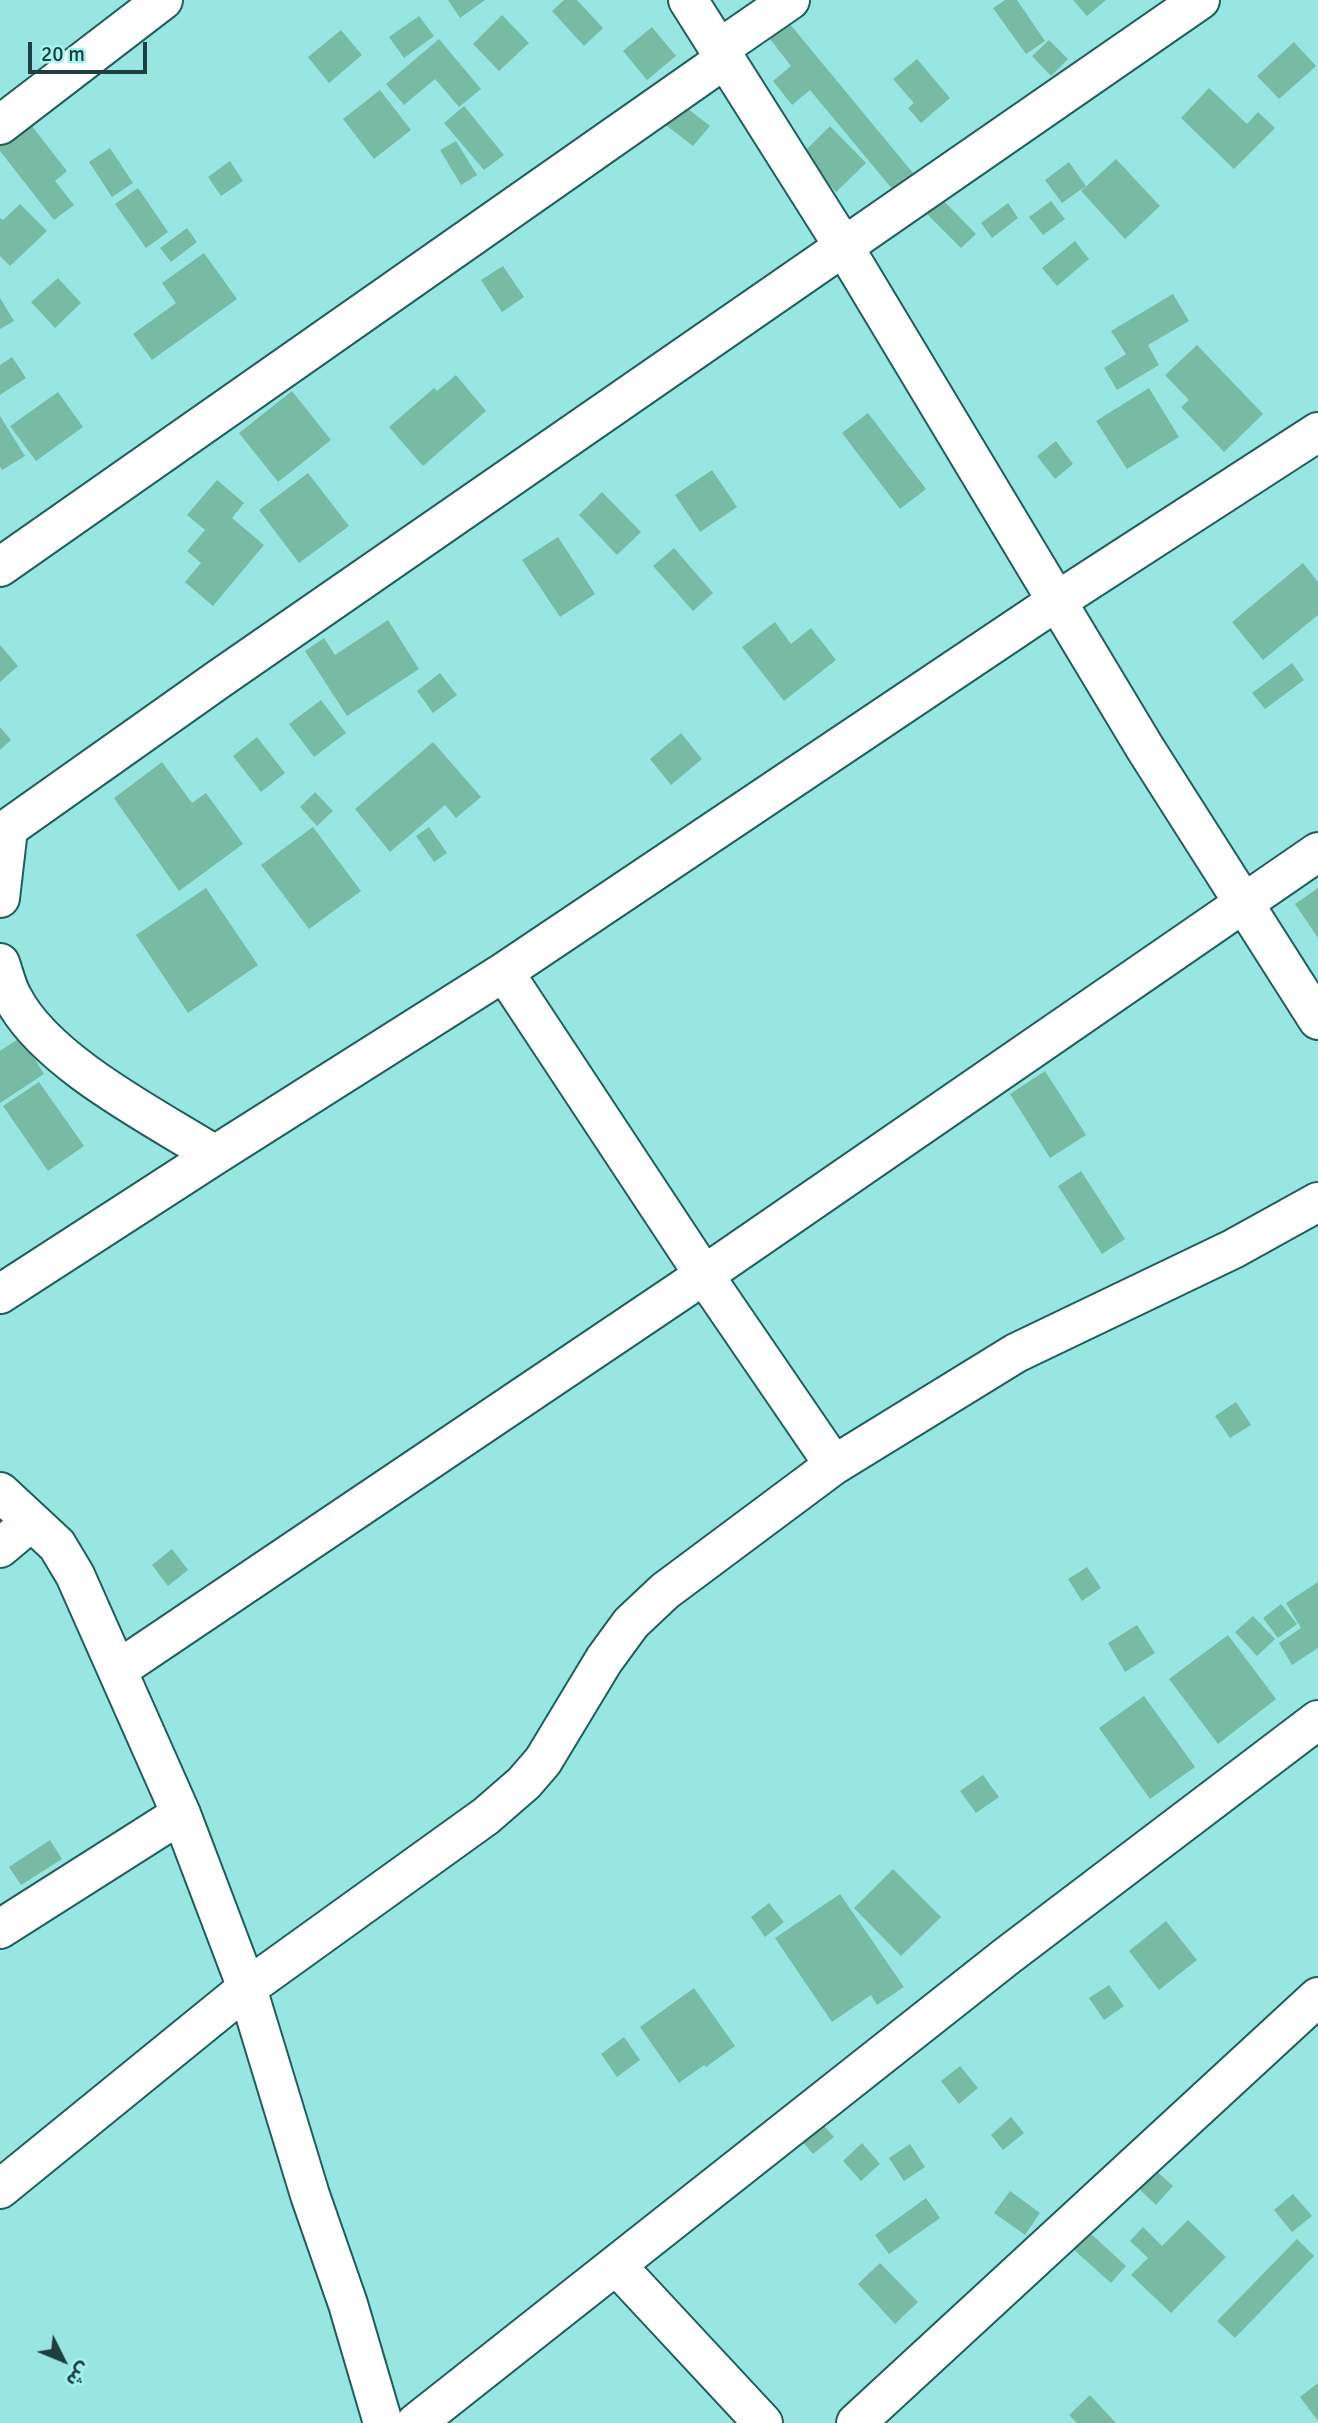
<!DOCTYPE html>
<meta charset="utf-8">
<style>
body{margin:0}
#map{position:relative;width:1318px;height:2423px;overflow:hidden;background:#97e6e1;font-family:Signika,"Noto Sans Arabic",sans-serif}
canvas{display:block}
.north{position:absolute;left:28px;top:2325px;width:70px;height:70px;-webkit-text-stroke:5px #a4f4ef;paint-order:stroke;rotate:133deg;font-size:19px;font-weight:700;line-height:28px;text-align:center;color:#1e3f3d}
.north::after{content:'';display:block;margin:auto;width:24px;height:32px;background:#1e3f3d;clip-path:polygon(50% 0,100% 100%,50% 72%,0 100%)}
.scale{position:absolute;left:28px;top:42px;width:119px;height:32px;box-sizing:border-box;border:4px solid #1e3f3d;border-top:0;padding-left:9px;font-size:21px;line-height:24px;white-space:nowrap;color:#1e3f3d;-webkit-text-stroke:5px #a4f4ef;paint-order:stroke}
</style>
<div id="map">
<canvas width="1318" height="2423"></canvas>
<div class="north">ش</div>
<div class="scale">20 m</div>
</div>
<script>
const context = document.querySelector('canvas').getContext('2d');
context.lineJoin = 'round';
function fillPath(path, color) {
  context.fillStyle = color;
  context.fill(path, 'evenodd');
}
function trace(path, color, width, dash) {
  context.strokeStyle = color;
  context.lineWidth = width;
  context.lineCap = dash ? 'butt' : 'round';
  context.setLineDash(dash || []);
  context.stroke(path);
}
const building = new Path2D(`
 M 448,0 L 485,0 L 460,18 Z
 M 564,0 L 577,0 L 603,28 L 584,46 L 552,11 Z
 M 1005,0 L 1017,0 L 1045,41 L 1026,54 L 993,8 Z
 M 1073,0 L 1106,0 L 1087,16 Z
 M 502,15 L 529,43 L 499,71 L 473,44 Z
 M 419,16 L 434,36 L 404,58 L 389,37 Z
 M 789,23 L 913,173 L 893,190 L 810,90 L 792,105 L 773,81 L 791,66 L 770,39 Z
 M 652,27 L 676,56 L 647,80 L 623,51 Z
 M 341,30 L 362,55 L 329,83 L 308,57 Z
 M 439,39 L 481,89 L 459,107 L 435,79 L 404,105 L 386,84 Z
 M 1049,40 L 1068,59 L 1051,76 L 1032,56 Z
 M 1294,42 L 1316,66 L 1279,99 L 1257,76 Z
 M 917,59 L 950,98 L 921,123 L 908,108 L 914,103 L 893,79 Z
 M 1209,88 L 1247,124 L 1258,112 L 1275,128 L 1234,169 L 1181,118 Z
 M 380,90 L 411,130 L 374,159 L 343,119 Z
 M 678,101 L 710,126 L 693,146 L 662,122 Z
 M 464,106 L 504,155 L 484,170 L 444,123 Z
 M 27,120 L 67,171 L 55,181 L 74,205 L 54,220 L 0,151 L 0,141 Z
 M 830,126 L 866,163 L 836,192 L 801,155 Z
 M 456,141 L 477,175 L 461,185 L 440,150 Z
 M 110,148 L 133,183 L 112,197 L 89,162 Z
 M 1116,159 L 1160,206 L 1125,239 L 1081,191 Z
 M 230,161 L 243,181 L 221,196 L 208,177 Z
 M 1069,162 L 1086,186 L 1062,203 L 1045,180 Z
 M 138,188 L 168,232 L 146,248 L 115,204 Z
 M 935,192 L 976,234 L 961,248 L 920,207 Z
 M 1051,201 L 1065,219 L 1043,235 L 1029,217 Z
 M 1008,203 L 1018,218 L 992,238 L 981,223 Z
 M 20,204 L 47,231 L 10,266 L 0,256 L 0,218 L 3,220 Z
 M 187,228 L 197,242 L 171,262 L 160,248 Z
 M 1075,241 L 1089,259 L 1057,286 L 1042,268 Z
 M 204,253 L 237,299 L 152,360 L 133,334 L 176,303 L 162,283 Z
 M 503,266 L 524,297 L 502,312 L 481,280 Z
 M 58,278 L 81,303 L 55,328 L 31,302 Z
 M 1173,294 L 1189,321 L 1148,345 L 1159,365 L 1117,390 L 1104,368 L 1126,354 L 1111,331 Z
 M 0,298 L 14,321 L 0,329 Z
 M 1197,345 L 1263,414 L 1224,452 L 1181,407 L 1189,400 L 1165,375 Z
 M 12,357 L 26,378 L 0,395 L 0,365 Z
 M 456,375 L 486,411 L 423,466 L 389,427 L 434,388 L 437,391 Z
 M 1149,388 L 1179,437 L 1127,469 L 1096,421 Z
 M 292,391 L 331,440 L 278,482 L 239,433 Z
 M 58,392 L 83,427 L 36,461 L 10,426 Z
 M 868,413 L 926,489 L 900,509 L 842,433 Z
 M 0,416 L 25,456 L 2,470 L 0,466 Z
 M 1056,441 L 1073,464 L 1055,479 L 1037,456 Z
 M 712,470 L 737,507 L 700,532 L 675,495 Z
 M 308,473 L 349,526 L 299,563 L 259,510 Z
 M 217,480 L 244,503 L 232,518 L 264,545 L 213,606 L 185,582 L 201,563 L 187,551 L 205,530 L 187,515 Z
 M 602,492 L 641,532 L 617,555 L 579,515 Z
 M 558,537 L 595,594 L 560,617 L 522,560 Z
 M 674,548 L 713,593 L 693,611 L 653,566 Z
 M 1303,563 L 1318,582 L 1318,615 L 1263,660 L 1232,622 Z
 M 388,620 L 419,669 L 347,716 L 305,651 L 324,638 L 335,655 Z
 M 775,622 L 791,644 L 811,628 L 836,660 L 784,701 L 742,647 Z
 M 0,645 L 18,666 L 0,682 Z
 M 1292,663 L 1304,680 L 1265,709 L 1252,693 Z
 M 440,673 L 457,695 L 433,713 L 417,691 Z
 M 321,700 L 346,733 L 314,757 L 289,724 Z
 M 0,727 L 11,740 L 0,750 Z
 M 681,733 L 702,759 L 671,785 L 650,759 Z
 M 257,737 L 285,773 L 261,792 L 233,756 Z
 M 433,742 L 481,797 L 456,818 L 445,805 L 390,852 L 355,809 Z
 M 162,762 L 192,803 L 206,793 L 243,844 L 179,891 L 114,798 Z
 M 315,792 L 333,811 L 317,826 L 300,807 Z
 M 313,827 L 361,891 L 309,929 L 261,865 Z
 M 429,827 L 447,853 L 434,862 L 416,836 Z
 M 206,888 L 258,965 L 188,1013 L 136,935 Z
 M 1318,888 L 1318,938 L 1295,904 Z
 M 21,1037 L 44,1074 L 0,1103 L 0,1051 Z
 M 1045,1071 L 1086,1135 L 1050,1158 L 1010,1094 Z
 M 39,1082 L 84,1146 L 48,1171 L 3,1106 Z
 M 1081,1171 L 1125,1239 L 1102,1254 L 1058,1186 Z
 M 1236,1402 L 1251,1425 L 1230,1438 L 1215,1416 Z
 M 172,1549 L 188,1570 L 168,1586 L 152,1565 Z
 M 1087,1567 L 1101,1588 L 1082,1601 L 1068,1579 Z
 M 1318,1582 L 1318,1648 L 1292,1665 L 1279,1643 L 1301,1628 L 1286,1603 Z
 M 1281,1604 L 1297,1624 L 1278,1638 L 1263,1618 Z
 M 1253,1616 L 1275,1639 L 1257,1656 L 1235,1632 Z
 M 1137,1625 L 1155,1653 L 1125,1672 L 1108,1643 Z
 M 1228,1635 L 1276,1699 L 1218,1744 L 1169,1679 Z
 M 1144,1696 L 1195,1767 L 1150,1799 L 1099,1728 Z
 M 983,1775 L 999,1797 L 976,1813 L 960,1791 Z
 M 50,1840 L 62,1859 L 21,1885 L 9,1867 Z
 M 893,1869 L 941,1917 L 901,1956 L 854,1908 Z
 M 840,1894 L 904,1987 L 877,2005 L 871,1995 L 832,2022 L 775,1938 Z
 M 769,1903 L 784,1922 L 765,1937 L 751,1917 Z
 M 1166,1921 L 1197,1960 L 1159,1990 L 1129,1951 Z
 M 1109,1985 L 1124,2006 L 1104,2020 L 1089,1998 Z
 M 694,1988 L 735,2046 L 706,2067 L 704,2065 L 679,2083 L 640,2027 Z
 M 624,2037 L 640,2060 L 617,2077 L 601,2054 Z
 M 960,2066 L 978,2088 L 959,2104 L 941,2081 Z
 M 1011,2117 L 1024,2133 L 1003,2150 L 991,2135 Z
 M 817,2118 L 834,2137 L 813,2154 L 797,2135 Z
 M 862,2143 L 880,2164 L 861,2181 L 843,2161 Z
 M 910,2144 L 925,2167 L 904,2181 L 889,2158 Z
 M 1154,2169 L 1173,2186 L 1156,2205 L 1137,2187 Z
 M 1010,2191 L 1040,2213 L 1025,2235 L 994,2213 Z
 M 1293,2194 L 1312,2216 L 1292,2232 L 1274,2210 Z
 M 926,2198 L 940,2218 L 889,2254 L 875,2235 Z
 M 1188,2220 L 1226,2257 L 1171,2313 L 1131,2275 L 1148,2258 L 1130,2241 L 1143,2227 L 1162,2246 Z
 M 1088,2231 L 1126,2266 L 1111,2283 L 1073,2249 Z
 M 1297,2239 L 1314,2256 L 1235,2338 L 1217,2321 Z
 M 880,2263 L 918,2302 L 895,2324 L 858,2284 Z
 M 1318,2383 L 1318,2421 L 1300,2397 Z
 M 1090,2395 L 1116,2423 L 1077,2423 L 1069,2415 Z`);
const street = new Path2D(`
 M 688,0 L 844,247 L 1145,748 L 1318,1020
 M 719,49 L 790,0
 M 0,125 L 163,0
 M 0,567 L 725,59
 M 0,834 L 219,679 L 1200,0
 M 0,898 L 8,829
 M 0,963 C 4,974 7,988 13,998 C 46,1062 154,1117 215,1155
 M 504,972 L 704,1275 L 834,1465
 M 0,1294 L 215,1155 L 504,972 L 1057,601 L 1318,432
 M 0,1492 L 57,1545 L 75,1575 L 181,1814 L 247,1988 L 310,2195 L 348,2304 L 383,2423
 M 0,1548 L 31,1522
 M 119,1669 L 704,1275 L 1318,852
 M 0,1929 L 181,1814
 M 0,2189 L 247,1988 L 486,1816 L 524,1783 L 543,1761 L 604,1660 L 631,1623 L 665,1591 L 834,1465 L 1016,1353 L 1233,1249 L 1318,1202
 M 616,2265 L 763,2423
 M 416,2423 L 1007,1956 L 1318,1720
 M 856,2423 L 1318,1997`);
fillPath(building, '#77bba4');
trace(street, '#205e5b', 42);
trace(street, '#fff', 38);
</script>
